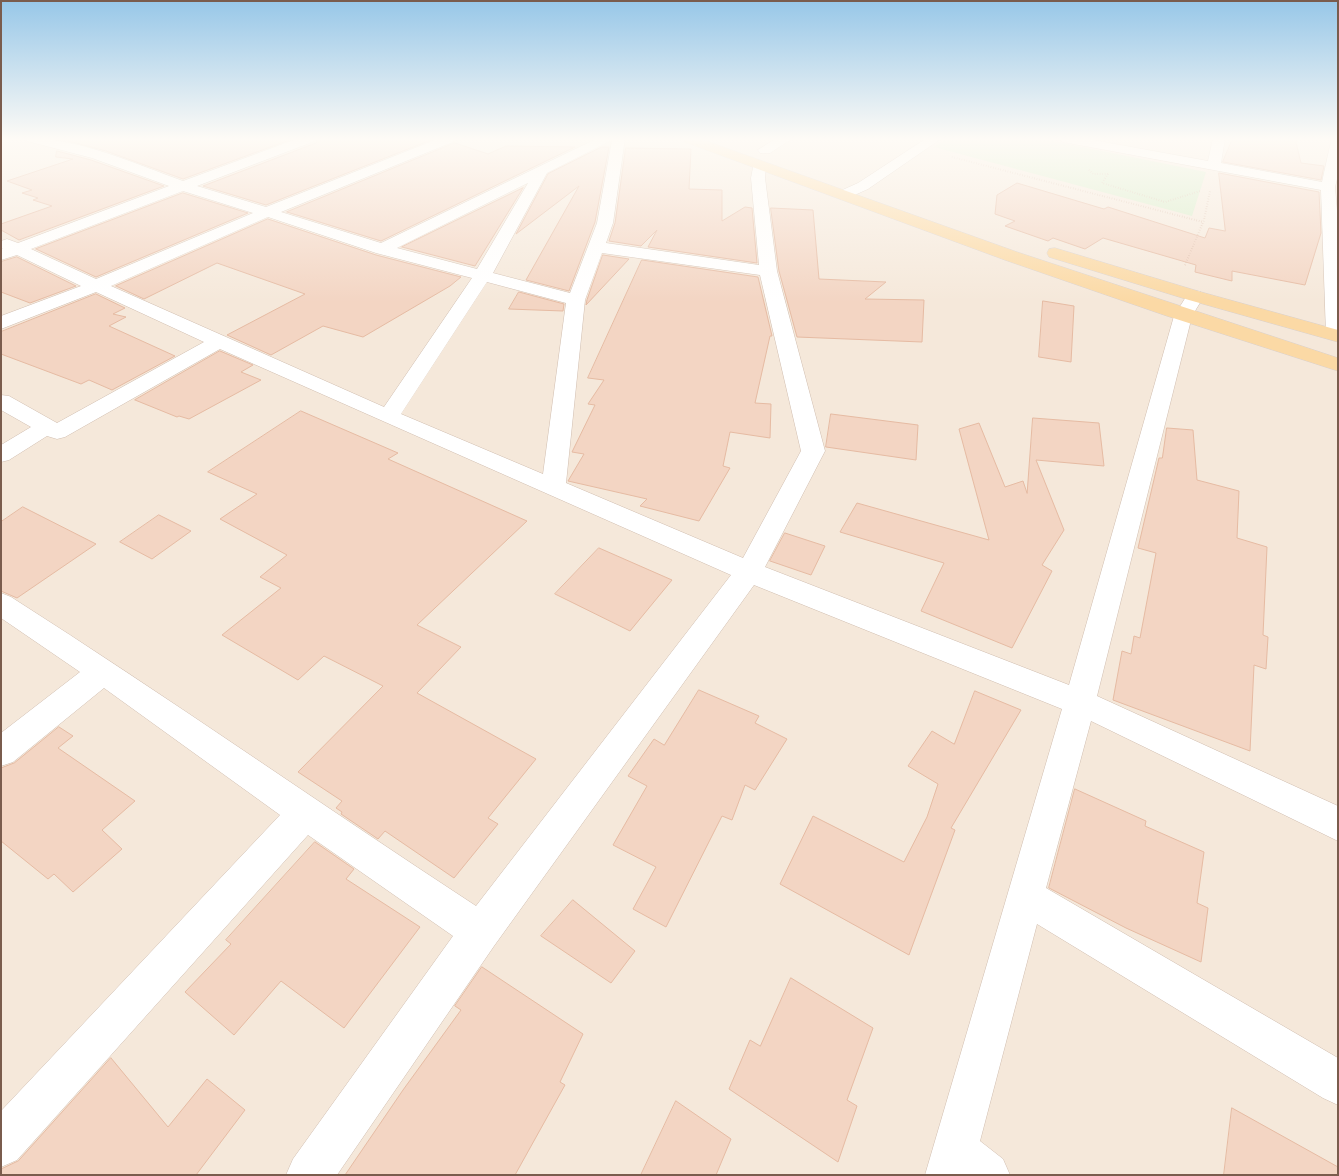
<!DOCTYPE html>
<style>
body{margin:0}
#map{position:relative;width:1339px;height:1176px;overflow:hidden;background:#fdf6ec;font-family:"Golos Text",sans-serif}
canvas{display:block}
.frame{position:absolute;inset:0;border:2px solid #7a5c4d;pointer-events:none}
</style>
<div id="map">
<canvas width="1339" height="1176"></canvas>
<div class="frame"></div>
</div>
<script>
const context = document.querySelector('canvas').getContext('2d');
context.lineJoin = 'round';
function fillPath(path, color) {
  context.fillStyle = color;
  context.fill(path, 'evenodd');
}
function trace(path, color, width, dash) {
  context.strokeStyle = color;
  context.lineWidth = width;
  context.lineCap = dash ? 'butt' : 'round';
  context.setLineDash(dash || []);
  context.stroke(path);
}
const residential = new Path2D(`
 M 1,138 L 1338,138 L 1338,1175 L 1,1175 Z`);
const green = new Path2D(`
 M 948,138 L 1038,138 L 1206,172 L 1192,216 L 934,147 Z`);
const building = new Path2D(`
 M 57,138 L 295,138 L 183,179 L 106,151 Z
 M 318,138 L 436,138 L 266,205 L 203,186 L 316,143 Z
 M 1233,138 L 1295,138 L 1301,163 L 1324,166 L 1321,180 L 1223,162 Z
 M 455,143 L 488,154 L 506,146 L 575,147 L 381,241 L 287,212 Z
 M 602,147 L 609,147 L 595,222 L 569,291 L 526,280 L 579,186 L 516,234 L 548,174 Z
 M 626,148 L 691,149 L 689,189 L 722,190 L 722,221 L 745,207 L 752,208 L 757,263 L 648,247 L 657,230 L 641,246 L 609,241 L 615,223 Z
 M 57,151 L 91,160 L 164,186 L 19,240 L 1,230 L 1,224 L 52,206 L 33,200 L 38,198 L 22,193 L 32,190 L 7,181 L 73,159 L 56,157 Z
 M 1219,173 L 1319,192 L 1321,233 L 1305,285 L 1232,271 L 1232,281 L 1195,272 L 1196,265 L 1103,238 L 1085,249 L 1053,238 L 1048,241 L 1005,226 L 1015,221 L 995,214 L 997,195 L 1017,183 L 1104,209 L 1108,207 L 1205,238 L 1209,228 L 1225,231 Z
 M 523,188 L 475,266 L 402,247 Z
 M 183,193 L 248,213 L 96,277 L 36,249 Z
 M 771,208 L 813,210 L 819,279 L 886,282 L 865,299 L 924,300 L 922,342 L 797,337 L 779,271 Z
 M 268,219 L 376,255 L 461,277 L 450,286 L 363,337 L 323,326 L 271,355 L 227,335 L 305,294 L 217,263 L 144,299 L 116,286 Z
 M 603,255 L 629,259 L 586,305 L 587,300 Z
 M 17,257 L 76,286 L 30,303 L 1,292 L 1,262 Z
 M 642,260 L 758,277 L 772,336 L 770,336 L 755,403 L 771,404 L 770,438 L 730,432 L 723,466 L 730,468 L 699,521 L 640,506 L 647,499 L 568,481 L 584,454 L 572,452 L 595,405 L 588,404 L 604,380 L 588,378 Z
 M 519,292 L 564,304 L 563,311 L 509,309 Z
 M 96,294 L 125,308 L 113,314 L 126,317 L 109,326 L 175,356 L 112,390 L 89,380 L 81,384 L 1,354 L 1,332 Z
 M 1043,301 L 1074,306 L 1071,362 L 1039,357 Z
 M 220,351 L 253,365 L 241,372 L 261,380 L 189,419 L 179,416 L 177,417 L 135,400 Z
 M 301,411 L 398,453 L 388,459 L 527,521 L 417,625 L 461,647 L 417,693 L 536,759 L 488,818 L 498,824 L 454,878 L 385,831 L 378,839 L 341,814 L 342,812 L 336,808 L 342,801 L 298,772 L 383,686 L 324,656 L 298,680 L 222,635 L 281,588 L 260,577 L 287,555 L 220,519 L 257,494 L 208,472 Z
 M 831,414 L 918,425 L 916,460 L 826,447 Z
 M 1033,418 L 1099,423 L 1104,466 L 1036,460 L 1064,530 L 1042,565 L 1052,571 L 1012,648 L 921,611 L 944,563 L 840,532 L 857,503 L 989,540 L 959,429 L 979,423 L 1005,487 L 1023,481 L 1027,493 Z
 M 1167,428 L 1193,430 L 1197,480 L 1239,491 L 1237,538 L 1267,547 L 1263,635 L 1268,637 L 1266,669 L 1254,665 L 1250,751 L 1113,700 L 1122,651 L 1131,654 L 1134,636 L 1140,638 L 1156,553 L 1138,548 L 1159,458 L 1162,458 Z
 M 23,507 L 96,544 L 17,598 L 1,591 L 1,522 Z
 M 159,515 L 191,531 L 152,559 L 120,542 Z
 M 785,533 L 825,546 L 811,575 L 770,561 Z
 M 599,548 L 672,580 L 630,631 L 555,594 Z
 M 699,690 L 759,716 L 755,723 L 787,739 L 755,790 L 745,785 L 732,820 L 722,816 L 666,927 L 633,909 L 656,867 L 613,845 L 647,786 L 628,776 L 654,739 L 664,745 Z
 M 975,691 L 1021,710 L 951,828 L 955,830 L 909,955 L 780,884 L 813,816 L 904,862 L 927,817 L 938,784 L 908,766 L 932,731 L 954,744 Z
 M 59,727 L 73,736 L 58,748 L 135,801 L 102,830 L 122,849 L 73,892 L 54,874 L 48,879 L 1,841 L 1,768 L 14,763 Z
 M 1075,789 L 1146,821 L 1145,826 L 1204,852 L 1197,903 L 1208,908 L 1201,962 L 1126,928 L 1049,888 Z
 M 315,842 L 354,869 L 346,879 L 420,927 L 344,1028 L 281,981 L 234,1035 L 185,992 L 231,944 L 226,940 Z
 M 573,900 L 635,951 L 611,983 L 541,936 Z
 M 482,967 L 583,1034 L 560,1082 L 565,1085 L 515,1175 L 345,1175 L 403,1090 L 461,1010 L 455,1006 Z
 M 791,978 L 873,1028 L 847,1100 L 857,1106 L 838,1162 L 729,1089 L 750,1040 L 760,1046 Z
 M 111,1058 L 168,1127 L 207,1079 L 245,1110 L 196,1175 L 1,1175 L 1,1169 L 18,1161 Z
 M 676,1101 L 731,1139 L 716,1175 L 641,1175 Z
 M 1232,1108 L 1338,1167 L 1338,1175 L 1224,1175 Z`);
const path = new Path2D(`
 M 952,157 L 1203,222
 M 1089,170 L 1093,174 L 1108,174
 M 1108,174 L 1102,183 L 1165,202 L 1200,191
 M 1185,265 L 1204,220 L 1210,191`);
const minor = new Path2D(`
 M 26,138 C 79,138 133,163 183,181 L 299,138 L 316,138 L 315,141 L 197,186 L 266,207 L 440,138 L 456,138 L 455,141 L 281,212 L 381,243 L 598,138 L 625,138 L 613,223 L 606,243 L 759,265 L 751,178 L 754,162 L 764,162 L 766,165 L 765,178 L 777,271 L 825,451 L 765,567 L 1069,685 L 1174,316 L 1189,292 L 1195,291 L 1201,292 L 1204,296 L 1192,316 L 1097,696 L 1338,806 L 1338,841 L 1091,721 L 1046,888 L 1338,1058 L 1338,1105 L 1323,1098 L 1037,924 L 980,1141 L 1003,1159 L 1010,1175 L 925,1175 L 1062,709 L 754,585 L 494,946 L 337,1175 L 286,1175 L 293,1159 L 453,936 L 308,835 L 17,1160 L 1,1167 L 1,1111 L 280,815 L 104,688 L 13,762 L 1,766 L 1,733 L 80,672 L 1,618 L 1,593 L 11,597 C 168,697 320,804 476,906 L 731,575 L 220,349 L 65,437 L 57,439 L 47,436 L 9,460 L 1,462 L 1,445 L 31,427 L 1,410 L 1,395 L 9,396 L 57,423 L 204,342 L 96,292 L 1,329 L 1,316 L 81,286 L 17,255 L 1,260 L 1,249 L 3,248 L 1,248 L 1,241 L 7,239 L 18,243 L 169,186 L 92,158 L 27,141 ZM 612,140 L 597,223 L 570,293 L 493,273 L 547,173 ZM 528,183 L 477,269 L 397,248 ZM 183,191 L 253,213 L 96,279 L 31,249 ZM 268,217 L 376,253 L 472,278 L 384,407 L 111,286 ZM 602,253 L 760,275 L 801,451 L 743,558 L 566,483 L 585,300 ZM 487,282 L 566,303 L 543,474 L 401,414 Z
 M 777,138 L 793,138 L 770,153 L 760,153 L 758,150 Z
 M 927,138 L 942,138 L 868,189 L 848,198 L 838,198 L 836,195 L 838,192 L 858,183 Z
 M 1056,138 L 1082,138 L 1208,161 L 1213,138 L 1225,138 L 1221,163 L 1322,182 L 1331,141 L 1333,138 L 1338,138 L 1338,175 L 1335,187 L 1338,222 L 1338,340 L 1329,339 L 1326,335 L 1321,190 L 1063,142 Z`);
const major = new Path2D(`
 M 680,138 L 698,138 L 1017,252 L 1338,358 L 1338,371 L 1167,316 L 1005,260 L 682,141 Z
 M 1055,248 L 1201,292 L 1338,330 L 1338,342 L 1189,300 L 1049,257 L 1047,253 L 1049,249 Z`);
fillPath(residential, '#f5e8da');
fillPath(green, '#d8ecc9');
fillPath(building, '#f3d5c3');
trace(building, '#e6bba3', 1);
trace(minor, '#d1beb0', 1);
trace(major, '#dad1cd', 1);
trace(path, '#d9b8a5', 2, [0.5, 2]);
fillPath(minor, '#fff');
fillPath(major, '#fbd9a5');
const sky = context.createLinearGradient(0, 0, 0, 302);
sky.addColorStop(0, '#97c7e8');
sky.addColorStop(0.46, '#fefbf6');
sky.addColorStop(1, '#fefbf600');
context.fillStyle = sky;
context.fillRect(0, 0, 1339, 302);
</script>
